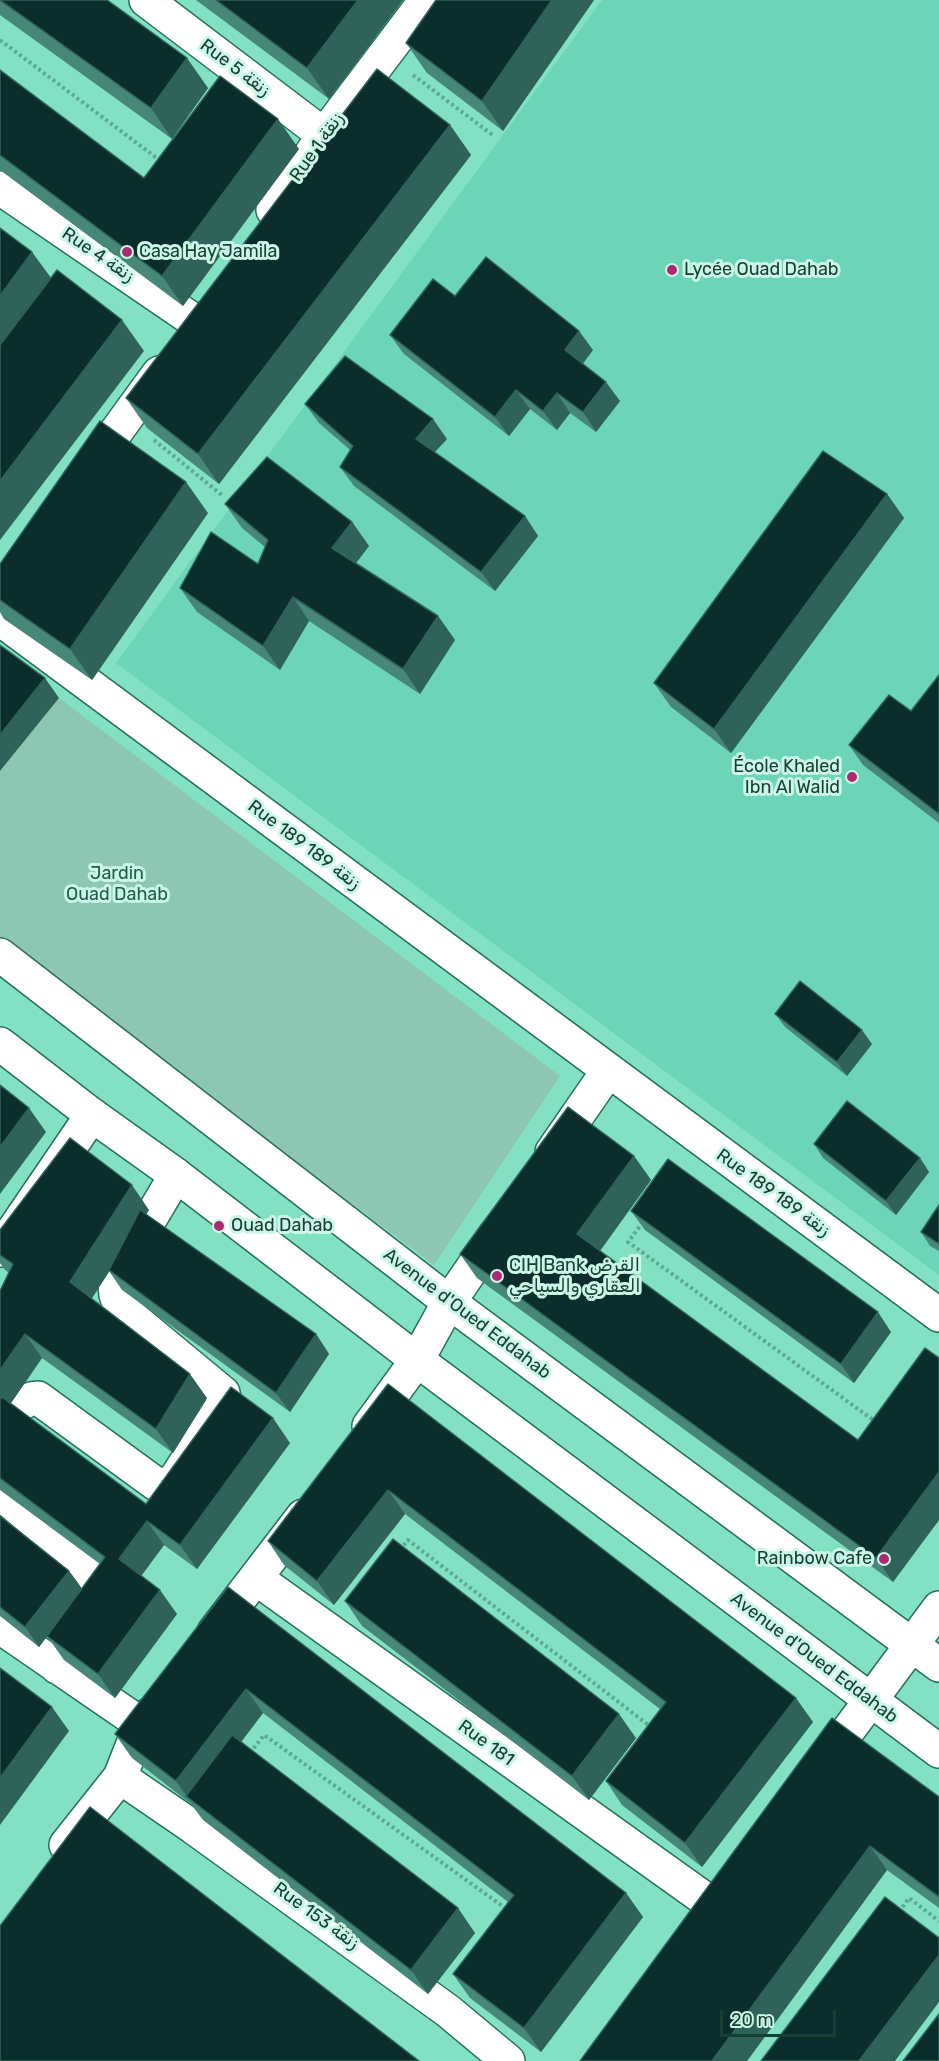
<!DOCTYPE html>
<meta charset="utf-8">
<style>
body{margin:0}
#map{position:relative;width:939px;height:2061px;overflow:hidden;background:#82e0c3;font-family:Rubik,sans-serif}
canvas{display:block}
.scale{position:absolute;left:720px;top:2010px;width:116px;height:27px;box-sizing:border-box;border:3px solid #174035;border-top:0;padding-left:8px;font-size:18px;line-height:21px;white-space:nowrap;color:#174035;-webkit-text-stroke:4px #cbf7e7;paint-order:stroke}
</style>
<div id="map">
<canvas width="939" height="2061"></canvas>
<div class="scale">20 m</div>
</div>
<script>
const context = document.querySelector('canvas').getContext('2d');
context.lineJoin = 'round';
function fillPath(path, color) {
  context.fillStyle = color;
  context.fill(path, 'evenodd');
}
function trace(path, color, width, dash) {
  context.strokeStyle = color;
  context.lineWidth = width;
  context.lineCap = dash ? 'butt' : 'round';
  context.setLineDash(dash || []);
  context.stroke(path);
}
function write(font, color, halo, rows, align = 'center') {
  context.font = font + ' Rubik,Cairo,sans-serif';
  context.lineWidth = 6;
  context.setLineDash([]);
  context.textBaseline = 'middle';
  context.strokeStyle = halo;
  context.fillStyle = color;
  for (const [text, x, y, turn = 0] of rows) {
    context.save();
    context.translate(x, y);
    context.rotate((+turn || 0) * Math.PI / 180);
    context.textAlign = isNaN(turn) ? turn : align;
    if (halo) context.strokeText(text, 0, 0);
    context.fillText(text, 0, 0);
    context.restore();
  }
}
const built = new Path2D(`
 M 602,0 L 939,0 L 939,1275 L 116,663 Z`);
const green = new Path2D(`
 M 59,698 L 560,1076 L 434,1265 L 0,940 L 0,771 Z`);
const path = new Path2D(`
 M 0,40 L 162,162
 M 413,75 L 494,136
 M 154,440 L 223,496
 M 643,1222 L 628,1242 L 876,1422
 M 400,1550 L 408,1540 L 651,1727
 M 250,1753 L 264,1735 L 508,1910
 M 899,1912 L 909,1898 L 939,1921`);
const minor = new Path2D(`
 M 146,0 L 324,135
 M 0,188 L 196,322
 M 273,210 L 324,135 L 426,0
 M 89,469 L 159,373
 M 0,619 L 939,1315
 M 552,1152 L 608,1071
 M 0,1250 L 92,1115
 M 369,1426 L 417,1360 L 449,1302 L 496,1234
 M 0,1430 C 12,1414 18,1399 38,1398 L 156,1484 L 167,1485 L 176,1478 L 222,1406 L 224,1399 L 223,1393 L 124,1311 C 112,1294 114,1287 121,1268 L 176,1175
 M 0,1493 L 85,1565 C 93,1575 97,1582 97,1596 L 57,1667
 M 257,1579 L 716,1907
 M 0,1627 L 141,1724
 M 214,1632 L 303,1516
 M 821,1767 L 939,1608
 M 120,1777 L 193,1827 L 448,2011 L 508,2061
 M 66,1845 L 120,1777 L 141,1724 L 149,1715`);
const tertiary = new Path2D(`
 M 0,955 L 449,1302 L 939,1665
 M 0,1044 L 92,1115 L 176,1175 L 417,1360 L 939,1751`);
const wall = new Path2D(`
 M 0,0 L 208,88 L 172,139 L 0,15 Z
 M 196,0 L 403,0 L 329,99 Z
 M 436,0 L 594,0 L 503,131 L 427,73 L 406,43 Z
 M 0,70 L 144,178 L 299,149 L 183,306 L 0,170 Z
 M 450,125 L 471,155 L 219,484 L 147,428 L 126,398 Z
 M 455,296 L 593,350 L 583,364 L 620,401 L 596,432 L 570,413 L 557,430 L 530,409 L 509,436 L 404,354 L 390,335 Z
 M 305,404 L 447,439 L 435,452 L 525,516 L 538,536 L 495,591 L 354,486 L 340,467 L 350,450 L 319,423 Z
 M 887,494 L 904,518 L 731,753 L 671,707 L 654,683 Z
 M 225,504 L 352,522 L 369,546 L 356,563 L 438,616 L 455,640 L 420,694 L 309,621 L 280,670 L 197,612 L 180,588 L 258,564 L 265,547 L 242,528 Z
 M 208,513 L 92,680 L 4,619 L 0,612 L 0,564 Z
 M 939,675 L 939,823 L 863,765 L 849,745 L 911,711 Z
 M 775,1014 L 872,1044 L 847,1076 L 785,1027 Z
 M 814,1144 L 920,1158 L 929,1172 L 896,1215 L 823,1158 Z
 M 634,1156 L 651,1180 L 600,1251 L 858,1440 L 939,1358 L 939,1520 L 893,1582 L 477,1278 L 460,1254 Z
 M 939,1205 L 939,1251 L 930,1246 L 921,1232 Z
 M 149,1210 L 146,1214 L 316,1334 L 329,1354 L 290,1412 L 122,1290 L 109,1271 L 91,1298 L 207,1398 L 173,1453 L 42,1358 L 11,1403 L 146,1504 L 290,1443 L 197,1569 L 164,1545 L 141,1576 L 177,1614 L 115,1698 L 64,1660 L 47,1636 L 51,1631 L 39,1647 L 0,1616 L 0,1516 L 69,1571 L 82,1589 L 100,1564 L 0,1490 L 0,1291 L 9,1273 L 5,1270 L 0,1263 L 0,1230 Z
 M 631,1211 L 891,1332 L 854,1383 L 645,1230 Z
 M 388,1384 L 813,1722 L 702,1867 L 622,1805 L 606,1781 L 660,1709 L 405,1514 L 334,1605 L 284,1565 L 268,1541 Z
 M 228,1587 L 626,1893 L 643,1917 L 541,2052 L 470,1998 L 453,1974 L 508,1902 L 263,1713 L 241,1742 L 475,1933 L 428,1994 L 203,1820 L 191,1804 L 132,1758 L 115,1734 Z
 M 345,1601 L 636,1738 L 589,1800 L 362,1626 Z
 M 832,1718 L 939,1797 L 939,1908 L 887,1870 L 747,2061 Z`);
const shadedWall = new Path2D(`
 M 358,0 L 403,0 L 329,99 L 307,68 Z
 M 552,0 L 594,0 L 503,131 L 482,101 Z
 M 187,58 L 208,88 L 172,139 L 151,108 Z
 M 278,119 L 299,149 L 183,306 L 162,276 Z
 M 450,125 L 471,155 L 219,484 L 198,454 Z
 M 32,252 L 54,282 L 0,355 L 0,296 Z
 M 122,320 L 144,351 L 0,540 L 0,481 Z
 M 579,331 L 593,350 L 578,369 L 565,350 Z
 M 606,382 L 620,401 L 596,432 L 583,412 Z
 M 516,390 L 530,409 L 509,436 L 495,417 Z
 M 557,393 L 570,413 L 557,430 L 543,411 Z
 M 433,419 L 447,439 L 429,458 L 416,439 Z
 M 186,482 L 208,513 L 92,680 L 70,649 Z
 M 887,494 L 904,518 L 731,753 L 714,729 Z
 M 525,516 L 538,536 L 495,591 L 481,572 Z
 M 352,522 L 369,546 L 349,572 L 332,548 Z
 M 293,597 L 309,621 L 280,670 L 263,646 Z
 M 438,616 L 455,640 L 420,694 L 403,669 Z
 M 45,678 L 59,698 L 0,771 L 0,735 Z
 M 862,1030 L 872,1044 L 847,1076 L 837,1062 Z
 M 29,1108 L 46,1132 L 0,1194 L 0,1147 Z
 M 634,1156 L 651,1180 L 594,1259 L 577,1234 Z
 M 920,1158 L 929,1172 L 896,1215 L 886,1201 Z
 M 132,1185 L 149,1210 L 87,1306 L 70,1282 Z
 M 878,1312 L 891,1332 L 854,1383 L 841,1364 Z
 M 25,1334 L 42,1358 L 0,1419 L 0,1370 Z
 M 316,1334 L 329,1354 L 290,1412 L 276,1393 Z
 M 190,1374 L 207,1398 L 173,1453 L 156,1429 Z
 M 273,1418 L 290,1443 L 197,1569 L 180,1545 Z
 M 939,1472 L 939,1520 L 893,1582 L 876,1558 Z
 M 388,1490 L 405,1514 L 334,1605 L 317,1581 Z
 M 147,1521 L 164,1545 L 136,1583 L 119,1559 Z
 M 69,1571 L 83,1590 L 39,1647 L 25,1627 Z
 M 160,1590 L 177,1614 L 115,1698 L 98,1674 Z
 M 246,1689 L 263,1713 L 195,1803 L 188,1798 L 176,1781 Z
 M 796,1698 L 813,1722 L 702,1867 L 685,1843 Z
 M 52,1707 L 69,1731 L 0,1825 L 0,1778 Z
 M 619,1714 L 636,1738 L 589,1800 L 572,1776 Z
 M 870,1846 L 887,1870 L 747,2061 L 712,2061 Z
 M 626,1893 L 643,1917 L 541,2052 L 524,2028 Z
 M 458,1908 L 475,1933 L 428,1994 L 411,1970 Z
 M 939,1955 L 939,2002 L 895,2061 L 859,2061 Z`);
const building = new Path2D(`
 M 0,0 L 107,0 L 187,58 L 151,108 Z
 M 216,0 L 358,0 L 307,68 Z
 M 436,0 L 552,0 L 482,101 L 406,43 Z
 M 377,69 L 450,125 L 198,454 L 126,398 Z
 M 0,70 L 144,178 L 220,76 L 278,119 L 162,276 L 0,155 Z
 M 0,228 L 32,252 L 0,296 Z
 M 486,257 L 579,331 L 565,350 L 606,382 L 583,412 L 557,393 L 543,411 L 516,390 L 495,417 L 390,335 L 433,279 L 455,296 Z
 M 57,270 L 122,320 L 0,481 L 0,345 Z
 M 345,356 L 433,419 L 416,439 L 525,516 L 481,572 L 340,467 L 353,446 L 305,404 Z
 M 100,421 L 186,482 L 70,649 L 0,600 L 0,564 Z
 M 823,451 L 887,494 L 714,729 L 654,683 Z
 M 267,457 L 352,522 L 332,548 L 438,616 L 403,669 L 293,597 L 263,646 L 180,588 L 211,532 L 258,564 L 268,540 L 225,504 Z
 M 0,645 L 45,678 L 0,735 Z
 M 939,675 L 939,814 L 849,745 L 889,695 L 911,711 Z
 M 800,981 L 862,1030 L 837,1062 L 775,1014 Z
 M 0,1085 L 29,1108 L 0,1147 Z
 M 847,1101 L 920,1158 L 886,1201 L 814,1144 Z
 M 568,1107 L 634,1156 L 577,1234 L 858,1440 L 925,1348 L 939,1358 L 939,1472 L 876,1558 L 460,1254 Z
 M 70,1138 L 132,1185 L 70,1282 L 190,1374 L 156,1429 L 25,1334 L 0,1370 L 0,1291 L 13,1264 L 0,1255 L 0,1230 Z
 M 668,1159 L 878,1312 L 841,1364 L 631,1211 Z
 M 939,1205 L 939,1244 L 921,1232 Z
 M 140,1210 L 316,1334 L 276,1393 L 109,1270 Z
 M 388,1384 L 796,1698 L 685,1843 L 606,1781 L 666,1702 L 388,1490 L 317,1581 L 268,1541 Z
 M 231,1387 L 273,1418 L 180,1545 L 147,1521 L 119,1559 L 160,1590 L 98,1674 L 47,1636 L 105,1557 L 0,1478 L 0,1399 L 2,1397 L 146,1504 Z
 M 0,1516 L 69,1571 L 25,1627 L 0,1607 Z
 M 393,1539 L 619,1714 L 572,1776 L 345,1601 Z
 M 228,1587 L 626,1893 L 524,2028 L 453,1974 L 514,1895 L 246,1689 L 176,1781 L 115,1734 Z
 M 0,1668 L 52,1707 L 0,1778 Z
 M 832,1718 L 939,1797 L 939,1897 L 870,1846 L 712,2061 L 580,2061 Z
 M 232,1735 L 458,1908 L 411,1970 L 186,1796 Z
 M 90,1807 L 419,2061 L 0,2061 L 0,1926 Z
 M 885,1897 L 939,1938 L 939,1955 L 859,2061 L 761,2061 Z
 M 939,2014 L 939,2061 L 903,2061 Z`);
const markers = [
 [127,252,6,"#ae2971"],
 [672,270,6,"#ae2971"],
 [852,777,6,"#ae2971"],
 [219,1226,6,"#ae2971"],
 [497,1276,6,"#ae2971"],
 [884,1559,6,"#ae2971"]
];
const streetNames = [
 ["Rue 5 زنقة",235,68,37],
 ["Rue 1 زنقة",317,147,-55],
 ["Rue 4 زنقة",98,255,34],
 ["Rue 189 زنقة 189",304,845,37],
 ["Rue 189 زنقة 189",773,1193,36],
 ["Avenue d'Oued Eddahab",467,1314,37],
 ["Avenue d'Oued Eddahab",814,1658,37],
 ["Rue 181",486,1743,36],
 ["Rue 153 زنقة",316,1916,36]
];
const poiNames = [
 ["Casa Hay Jamila",139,252],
 ["Lycée Ouad Dahab",684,270],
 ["École Khaled",840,767,"right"],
 ["Ibn Al Walid",840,788,"right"],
 ["Ouad Dahab",231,1226],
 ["CIH Bank القرض",509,1266],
 ["العقاري والسياحي",509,1287],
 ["Rainbow Cafe",872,1559,"right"]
];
const parkNames = [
 ["Jardin",117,874],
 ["Ouad Dahab",117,895]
];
fillPath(built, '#6cd5b7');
fillPath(green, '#8dc6b3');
trace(minor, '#26705c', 36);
trace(tertiary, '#26705c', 36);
trace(path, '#5da992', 4, [3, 3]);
trace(minor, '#fff', 33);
trace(tertiary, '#fff', 33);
fillPath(wall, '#468778');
fillPath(shadedWall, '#2f635a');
fillPath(building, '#0b2e2d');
trace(building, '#2f635a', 1.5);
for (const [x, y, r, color] of markers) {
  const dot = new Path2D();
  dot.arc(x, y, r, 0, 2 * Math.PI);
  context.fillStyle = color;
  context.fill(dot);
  trace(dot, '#cbf7e7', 2);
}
write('18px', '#174035', '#cbf7e7', streetNames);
write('18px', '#174035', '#cbf7e7', poiNames, 'left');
write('18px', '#215d4d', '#cbf7e7', parkNames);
</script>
